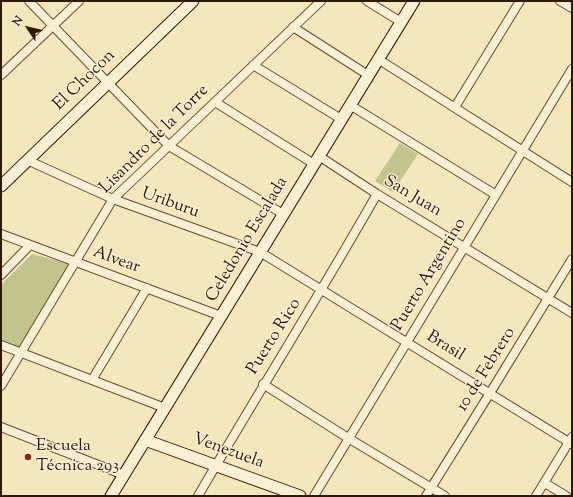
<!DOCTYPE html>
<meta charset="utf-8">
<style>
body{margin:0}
#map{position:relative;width:573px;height:497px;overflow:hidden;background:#f5e6bd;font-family:"Sorts Mill Goudy",serif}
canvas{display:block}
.frame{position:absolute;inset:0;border:2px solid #2f1807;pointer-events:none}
.north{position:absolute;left:8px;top:8px;width:40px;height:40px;-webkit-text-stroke:3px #f8efd4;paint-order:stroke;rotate:305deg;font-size:11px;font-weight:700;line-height:16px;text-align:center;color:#2f1807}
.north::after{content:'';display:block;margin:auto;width:14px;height:18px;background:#2f1807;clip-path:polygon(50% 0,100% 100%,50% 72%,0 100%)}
</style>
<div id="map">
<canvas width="573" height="497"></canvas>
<div class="frame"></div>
<div class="north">N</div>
</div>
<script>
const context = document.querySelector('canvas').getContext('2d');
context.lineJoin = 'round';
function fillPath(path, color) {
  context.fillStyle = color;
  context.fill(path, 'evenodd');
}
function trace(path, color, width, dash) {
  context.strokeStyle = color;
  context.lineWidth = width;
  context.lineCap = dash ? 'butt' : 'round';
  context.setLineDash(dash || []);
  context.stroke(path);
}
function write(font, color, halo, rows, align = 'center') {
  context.font = font + ' "Sorts Mill Goudy",serif';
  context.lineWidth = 3;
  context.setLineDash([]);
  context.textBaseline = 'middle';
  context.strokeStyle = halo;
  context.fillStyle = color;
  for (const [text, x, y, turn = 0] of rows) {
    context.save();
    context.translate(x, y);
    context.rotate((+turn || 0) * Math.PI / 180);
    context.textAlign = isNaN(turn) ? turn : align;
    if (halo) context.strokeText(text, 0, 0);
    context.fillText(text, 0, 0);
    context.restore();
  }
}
const green = new Path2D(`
 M 400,143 L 418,154 L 393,192 L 375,181 Z
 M 32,254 L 70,264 L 20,347 L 1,339 L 1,285 Z`);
const street = new Path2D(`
 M 29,1 L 169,146 L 283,214
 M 367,1 L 401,22
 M 560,1 L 572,8
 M 293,27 L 368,75
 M 378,59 L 572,182
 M 253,65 L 341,119
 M 1,75 L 79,1
 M 215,102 L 314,164
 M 350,105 L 496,195
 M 455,107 L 520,1
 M 319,156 L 377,194 L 572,313
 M 27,160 L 113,199 L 260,252 L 572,444
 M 1,234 L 221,316
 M 1,275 L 30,245
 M 1,345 L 165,408
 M 92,380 L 147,288
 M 263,384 L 348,438 L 445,496
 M 1,386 L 113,199 L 321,1
 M 1,427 L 124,475
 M 545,483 L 566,496
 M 198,496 C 257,395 319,296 377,194
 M 314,496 L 572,69
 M 426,496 L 490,393 L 572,259
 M 536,496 L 572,437`);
const secondary = new Path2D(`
 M 1,186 L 193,1
 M 145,440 L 300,496
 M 111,496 L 414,1`);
const markers = [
 [28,457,4,"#8f2418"]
];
const streetNames = [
 ["El Chocon",85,81,-44],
 ["Lisandro de la Torre",155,140,-45],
 ["San Juan",412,197,31],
 ["Uriburu",170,204,20],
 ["Celedonio Escalada",248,240,-59],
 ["Alvear",116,261,20],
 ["Puerto Argentino",430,275,-59],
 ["Puerto Rico",275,337,-58],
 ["Brasil",445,347,32],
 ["10 de Febrero",487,370,-58],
 ["Venezuela",228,452,20]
];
const poiNames = [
 ["Escuela",36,447],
 ["Técnica 293",36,467]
];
fillPath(green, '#c2c38d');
trace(street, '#604c34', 10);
trace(secondary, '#2f1807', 13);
trace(street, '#f8efd4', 8);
trace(secondary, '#f8efd4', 11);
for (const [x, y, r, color] of markers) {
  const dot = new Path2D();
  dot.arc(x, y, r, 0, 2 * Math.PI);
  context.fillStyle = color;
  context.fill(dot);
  trace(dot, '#f8efd4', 1.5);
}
write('17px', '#2f1807', '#f8efd4', streetNames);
write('17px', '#2f1807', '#f8efd4', poiNames, 'left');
</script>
